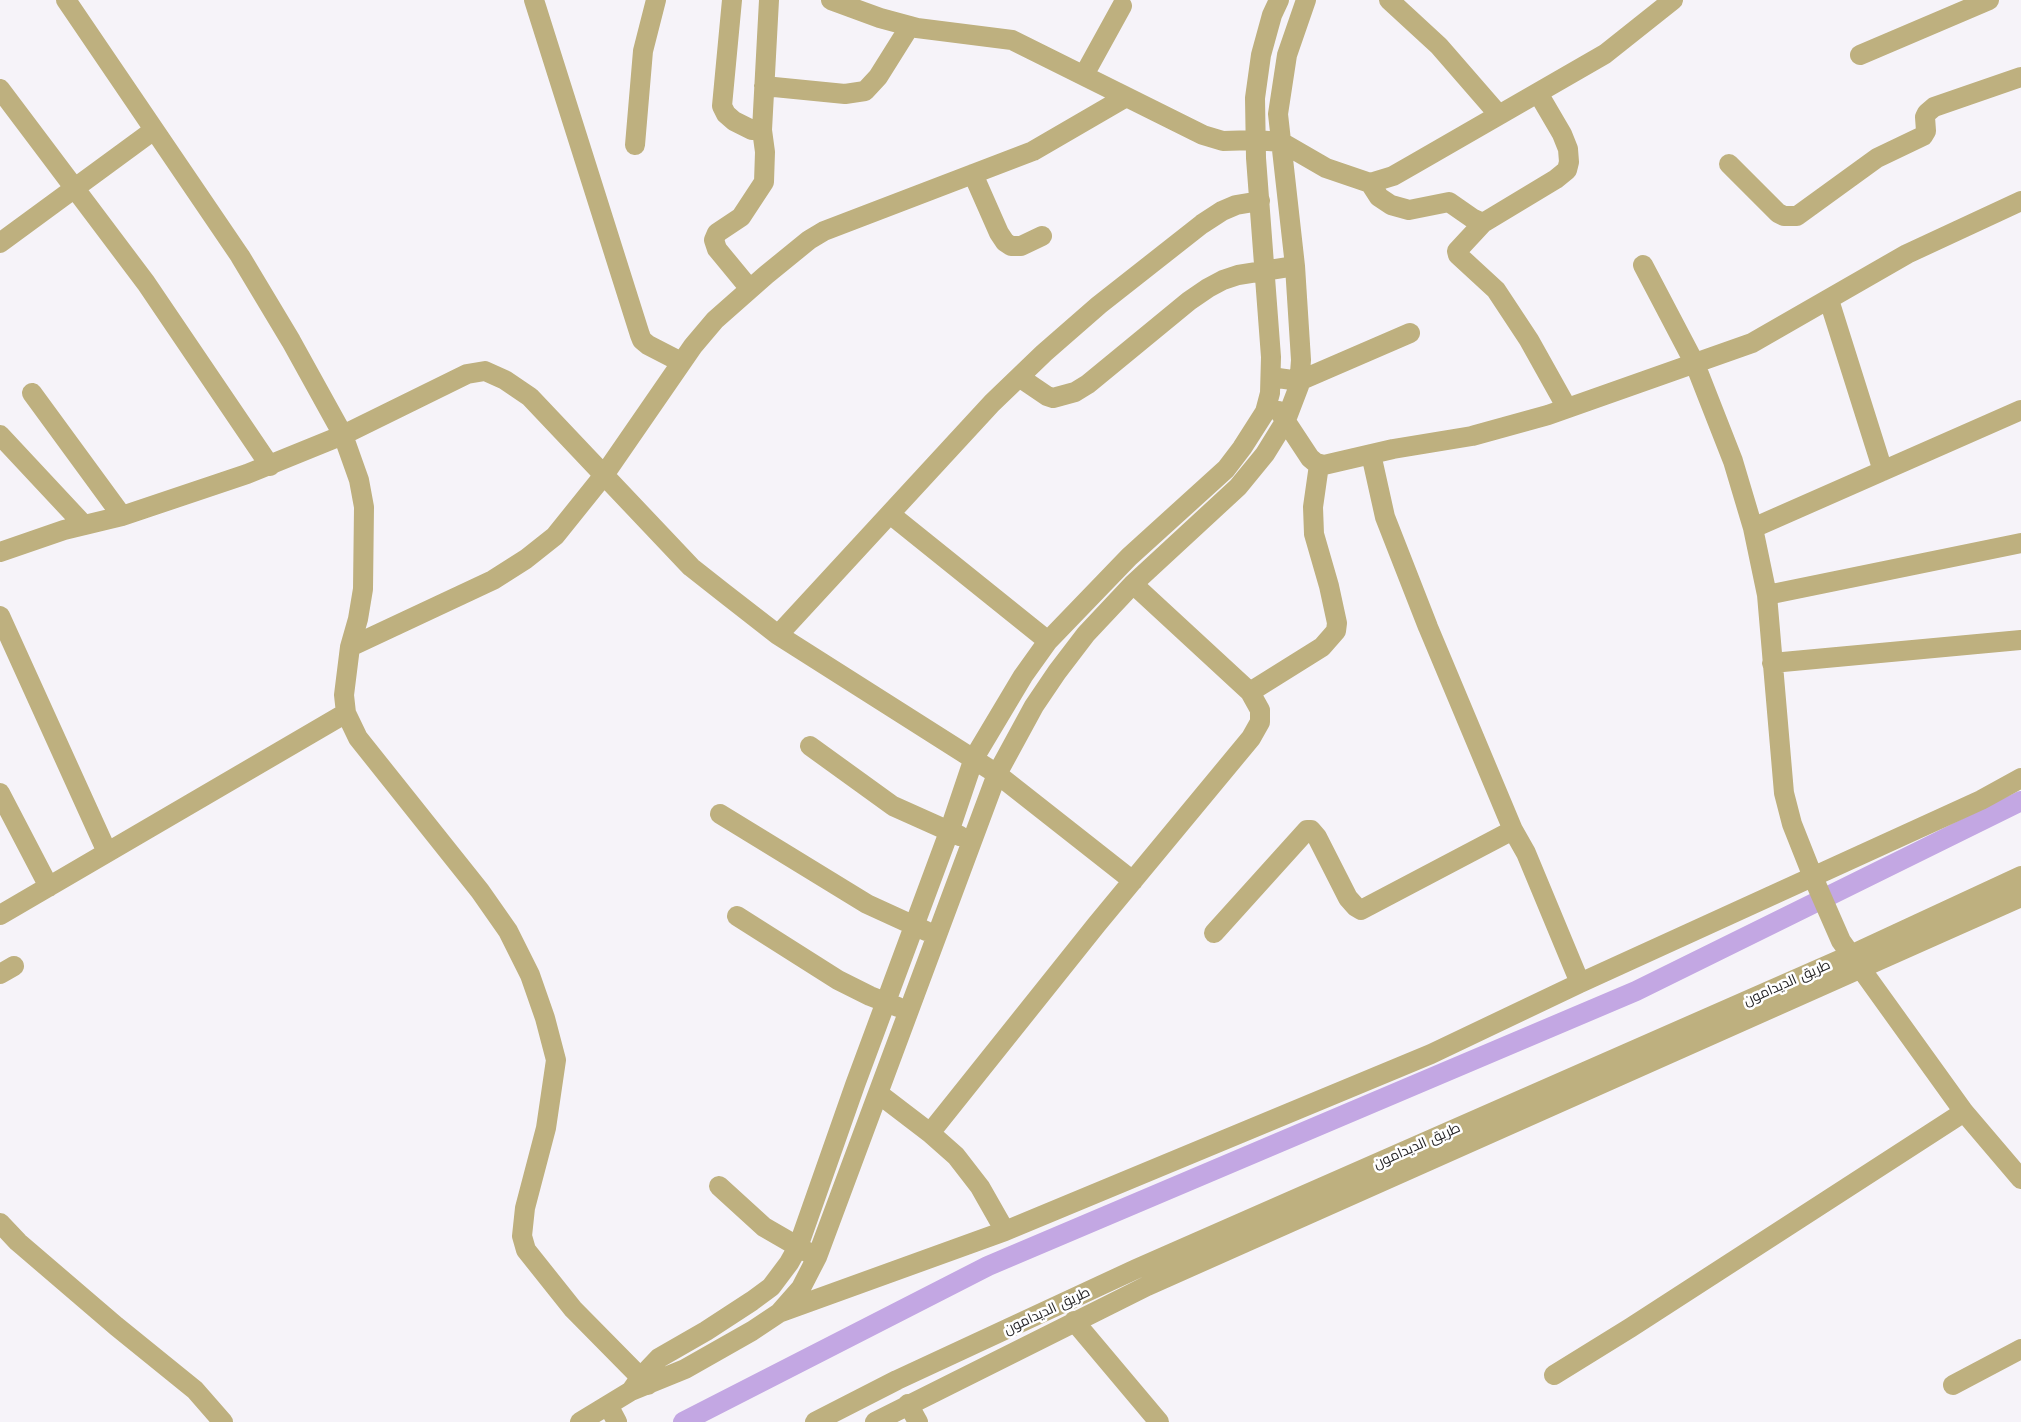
<!DOCTYPE html>
<meta charset="utf-8">
<style>
body{margin:0}
canvas{display:block;background:#f6f3f9}
</style>
<canvas width="2021" height="1422"></canvas>
<script>
const context = document.querySelector('canvas').getContext('2d');
context.lineJoin = 'round';
function shape(rows) {
  const path = new Path2D();
  for (const r of rows) {
    path.moveTo(r[0], r[1]);
    for (let i = 2; i < r.length; i += 2) path.lineTo(r[i], r[i + 1]);
  }
  return path;
}
function stroke(path, color, width, dash) {
  context.strokeStyle = color;
  context.lineWidth = width;
  context.lineCap = dash ? 'butt' : 'round';
  context.setLineDash(dash || []);
  context.stroke(path);
}
function label(font, color, halo, rows, align = 'center') {
  context.font = font + ' "Work Sans",Cairo,sans-serif';
  context.lineWidth = 5;
  context.setLineDash([]);
  context.textBaseline = 'middle';
  context.strokeStyle = halo;
  context.fillStyle = color;
  for (const [text, x, y, turn = 0] of rows) {
    context.save();
    context.translate(x, y);
    context.rotate((+turn || 0) * Math.PI / 180);
    context.textAlign = isNaN(turn) ? turn : align;
    if (halo) context.strokeText(text, 0, 0);
    context.fillText(text, 0, 0);
    context.restore();
  }
}
const canal = shape([
 [683,1422,988,1266,1636,991,2021,801]
]);
const minor = shape([
 [66,0,240,256,291,341,343,435,359,480,364,507,363,589,358,619,350,647,344,695,346,713,358,738,480,891,508,931,530,975,545,1018,556,1060,546,1128,525,1208,522,1236,526,1250,573,1309,648,1385],
 [534,0,640,335,642,340,648,345,681,362],
 [732,0,722,106,726,114,734,121,752,130,762,130],
 [831,0,880,18,917,28,1012,40,1203,135,1223,141,1256,140,1281,142,1326,168,1370,183,1393,176,1414,164,1605,54,1673,0],
 [1389,0,1439,46,1499,115],
 [1860,55,1989,0],
 [1084,75,1122,6],
 [764,86,845,94,865,91,878,77,910,26],
 [0,89,146,283,270,466],
 [635,145,643,51,656,0],
 [1729,164,1778,213,1784,216,1797,216,1877,158,1923,136,1926,131,1925,117,1927,113,1934,107,2021,77],
 [973,174,999,233,1005,242,1011,246,1021,246,1042,236],
 [1370,183,1379,197,1391,205,1409,210,1449,202,1472,218,1483,223,1556,179,1567,170,1569,162,1568,149,1562,134,1538,93],
 [1483,223,1457,251,1458,255,1496,290,1529,340,1567,408],
 [0,243,154,130],
 [1643,265,1695,364,1733,461,1753,528,1767,595,1784,793,1792,824,1813,877,1841,941,1964,1112,2021,1179],
 [750,289,717,249,714,240,717,233,741,217,764,182,765,152,762,130,769,0],
 [1829,300,1883,471],
 [1019,377,1047,396,1053,398,1075,392,1088,384,1189,301,1208,288,1223,280,1238,275,1295,266],
 [1271,377,1299,381,1410,333],
 [32,393,122,516],
 [1279,411,1310,458,1316,463,1324,465,1393,449,1472,436,1548,415,1752,343,1907,254,2021,201],
 [0,435,84,525],
 [1371,454,1385,517,1428,627,1513,830],
 [890,514,1048,641],
 [1753,528,2021,410],
 [0,552,64,530,122,516,247,474,343,435,467,374,485,371,505,380,530,397,691,567,724,593,778,635,997,774,1133,881],
 [1767,595,2021,543],
 [0,616,107,852],
 [778,635,992,403,1044,353,1099,305,1202,224,1222,211,1236,205,1260,201],
 [350,647,493,580,526,559,555,536,604,475,693,346,715,320,766,275,809,240,824,231,1033,151,1126,97],
 [1772,663,2021,640],
 [1250,692,1322,647,1336,631,1337,623,1329,586,1314,534,1313,507,1319,465],
 [810,746,893,806,960,836],
 [0,793,49,887],
 [720,814,867,904,926,931],
 [0,915,346,713],
 [737,916,838,980,870,996,898,1007],
 [1214,933,1307,830,1311,830,1317,837,1348,898,1356,907,1361,910,1513,830,1526,853,1580,983],
 [0,974,14,966],
 [879,1094,930,1133,956,1156,980,1187,1005,1231],
 [930,1133,1097,924,1251,738,1260,722,1260,710,1250,692,1133,584],
 [719,1186,764,1227,809,1253],
 [0,1223,18,1242,116,1326,195,1390,223,1422],
 [781,1312,1005,1231,1431,1054,1580,983,1981,800,2021,778],
 [1074,1321,1159,1422],
 [1554,1375,1630,1328,1964,1112],
 [1953,1385,2021,1349],
 [631,1391,640,1378,659,1358,706,1331,752,1301,771,1287,789,1263,798,1247,855,1085,949,832,974,758,1023,676,1048,641,1129,557,1226,469,1242,448,1265,412,1270,393,1271,357,1256,158,1255,98,1261,55,1272,15,1279,0],
 [908,1404,918,1422],
 [608,1405,617,1422],
 [580,1422,631,1391,685,1369,752,1331,779,1313,801,1288,817,1257,997,774,1034,706,1057,672,1086,634,1133,584,1238,487,1265,454,1286,420,1299,386,1301,360,1295,266,1278,114,1287,55,1306,0],
 [815,1422,897,1380,1136,1269,1851,955,2021,876],
 [875,1422,1147,1286,2021,897]
]);
const streetNames = [
 ["طريق الديدامون",1787,983,-24],
 ["طريق الديدامون",1417,1146,-24],
 ["طريق الديدامون",1047,1311,-25]
];
stroke(canal, '#c3a7e3', 20);
stroke(minor, '#beb07f', 20);
label('14px', '#242325', '#fff', streetNames);
</script>
